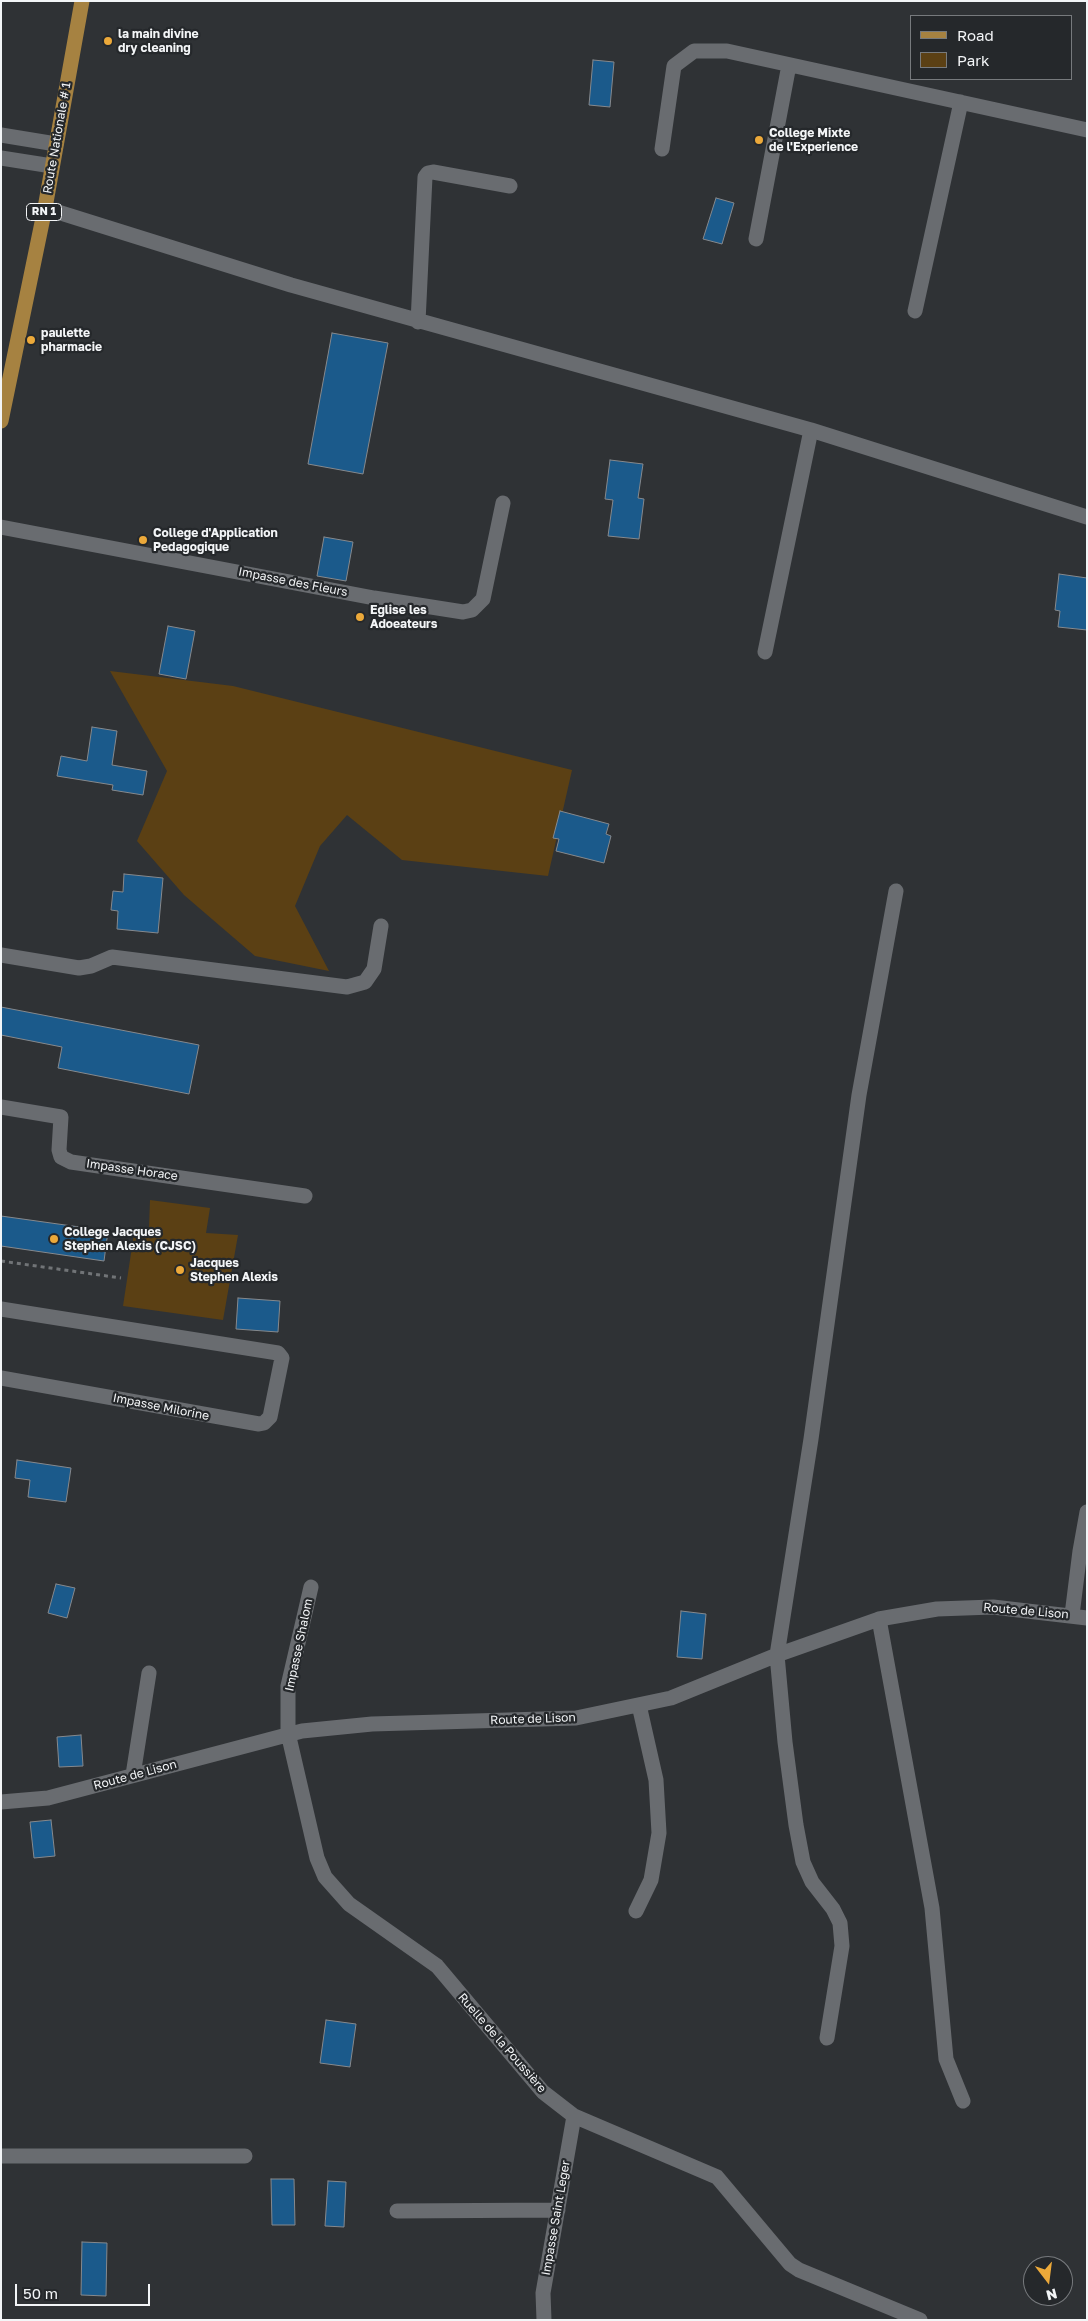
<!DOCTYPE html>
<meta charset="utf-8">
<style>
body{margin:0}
#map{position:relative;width:1088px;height:2321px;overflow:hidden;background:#2f3235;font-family:"Golos Text",sans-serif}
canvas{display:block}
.frame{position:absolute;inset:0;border:2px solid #f3f5f7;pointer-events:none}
.legend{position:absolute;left:910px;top:15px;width:162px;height:65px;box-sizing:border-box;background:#25282b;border:1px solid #777a7d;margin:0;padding:6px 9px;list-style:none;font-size:15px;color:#f3f5f7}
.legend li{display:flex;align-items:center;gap:10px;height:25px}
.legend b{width:25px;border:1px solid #777a7d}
.north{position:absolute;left:1023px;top:2256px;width:50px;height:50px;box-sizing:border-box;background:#25282b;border:1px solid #777a7d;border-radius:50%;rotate:165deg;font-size:14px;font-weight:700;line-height:20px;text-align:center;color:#f3f5f7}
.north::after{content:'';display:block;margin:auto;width:18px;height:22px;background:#eca93a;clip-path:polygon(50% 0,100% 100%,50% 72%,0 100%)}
.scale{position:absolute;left:15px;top:2284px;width:135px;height:22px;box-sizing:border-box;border:2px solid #f3f5f7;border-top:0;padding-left:6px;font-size:15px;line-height:18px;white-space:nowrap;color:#f3f5f7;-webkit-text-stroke:4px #25282b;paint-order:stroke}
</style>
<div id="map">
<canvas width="1088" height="2321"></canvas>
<div class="frame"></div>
<ul class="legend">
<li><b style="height:6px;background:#a68241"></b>Road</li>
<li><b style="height:14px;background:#5b4014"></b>Park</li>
</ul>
<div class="north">N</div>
<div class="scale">50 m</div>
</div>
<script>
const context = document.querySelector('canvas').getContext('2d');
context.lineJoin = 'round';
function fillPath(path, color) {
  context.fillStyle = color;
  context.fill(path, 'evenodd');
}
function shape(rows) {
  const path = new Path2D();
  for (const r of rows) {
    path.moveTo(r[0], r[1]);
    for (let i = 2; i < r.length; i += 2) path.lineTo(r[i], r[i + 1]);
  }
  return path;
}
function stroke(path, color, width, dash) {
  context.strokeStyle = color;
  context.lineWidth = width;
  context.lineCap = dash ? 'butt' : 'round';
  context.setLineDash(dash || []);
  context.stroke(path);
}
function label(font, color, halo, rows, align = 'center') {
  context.font = font + ' "Golos Text",sans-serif';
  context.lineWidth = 4.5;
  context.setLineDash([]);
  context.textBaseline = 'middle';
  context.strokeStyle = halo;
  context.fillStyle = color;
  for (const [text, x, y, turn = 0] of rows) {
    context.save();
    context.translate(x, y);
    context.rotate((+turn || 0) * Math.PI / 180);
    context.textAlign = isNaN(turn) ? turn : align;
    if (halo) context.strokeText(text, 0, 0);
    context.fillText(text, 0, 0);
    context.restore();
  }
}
const green = shape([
 [110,671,233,686,572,770,548,876,402,860,347,815,320,846,295,906,329,971,255,956,184,895,137,841,167,771],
 [150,1200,210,1208,206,1233,238,1235,223,1320,123,1306,135,1227,149,1228]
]);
const building = shape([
 [593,60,614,62,610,107,589,105,593,60],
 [716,198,734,203,722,244,703,239,716,198],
 [332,333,388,343,363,474,308,464,332,333],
 [610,460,643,464,638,498,644,499,639,539,608,536,613,500,605,499,610,460],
 [324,537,353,542,346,581,317,576,324,537],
 [1059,574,1087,578,1087,630,1058,627,1060,611,1055,610,1059,574],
 [168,626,195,631,186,679,159,674,168,626],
 [92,727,117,731,112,765,147,771,143,795,112,790,113,785,57,776,61,756,87,761,92,727],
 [560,811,609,824,606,834,611,836,604,863,556,851,559,839,553,838,560,811],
 [124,874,163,878,158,933,117,929,118,911,111,910,113,891,123,892,124,874],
 [1,1007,199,1045,189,1094,58,1068,62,1047,1,1035,1,1007],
 [1,1216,108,1231,104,1261,1,1246,1,1216],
 [238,1298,280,1301,278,1332,236,1329,238,1298],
 [17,1460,71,1468,66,1502,28,1497,30,1480,15,1478,17,1460],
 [56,1584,75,1588,67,1618,48,1613,56,1584],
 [681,1611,706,1614,702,1659,677,1657,681,1611],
 [81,1735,83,1766,59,1767,57,1737,81,1735],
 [51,1820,55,1856,34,1858,30,1822,51,1820],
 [326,2020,356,2024,350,2067,320,2063,326,2020],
 [271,2179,294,2179,295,2225,272,2225,271,2179],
 [328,2181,346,2182,344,2227,325,2226,328,2181],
 [82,2242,107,2243,106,2296,81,2295,82,2242]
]);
const path = shape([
 [1,1261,121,1278]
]);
const minor = shape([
 [1,135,56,144],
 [662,149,674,66,694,51,727,51,1087,130],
 [1,158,52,166],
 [45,208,291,285,811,430,1087,517],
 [756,239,789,65],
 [915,311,961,102],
 [418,322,425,177,428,173,433,172,510,186],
 [1,527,374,598,463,612,472,610,483,599,503,503],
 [765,652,811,430],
 [1,955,79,968,91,966,112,957,347,987,365,982,374,969,381,926],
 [1,1107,61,1117,59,1150,61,1157,71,1162,305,1196],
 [1,1309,278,1353,282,1358,270,1417,264,1423,259,1424,1,1378],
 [311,1587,288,1686,288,1733,317,1858,325,1877,349,1904,437,1966,543,2092,574,2116,717,2177,790,2264,799,2270,920,2320],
 [1072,1615,1080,1551,1087,1512],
 [879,1619,932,1908,946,2059,963,2101],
 [133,1775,149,1673],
 [1,1802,48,1798,302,1731,372,1724,576,1718,671,1698,777,1655,879,1619,937,1609,993,1607,1087,1618],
 [636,1911,651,1880,659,1833,656,1780,639,1705],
 [827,2038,842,1946,840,1923,833,1909,812,1882,803,1862,796,1825,785,1742,777,1655,811,1439,859,1095,896,891],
 [1,2156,245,2156],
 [397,2211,558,2210],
 [544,2320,543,2293,574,2116]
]);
const major = shape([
 [1,421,45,208,82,1]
]);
const markers = [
 [108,41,5,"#eca93a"],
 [759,140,5,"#eca93a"],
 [31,340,5,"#eca93a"],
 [143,540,5,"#eca93a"],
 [360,617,5,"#eca93a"],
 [54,1239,5,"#eca93a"],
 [180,1270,5,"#eca93a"]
];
const shields = [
 [44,212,35]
];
const shieldNames = [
 ["RN 1",44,212]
];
const poiNames = [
 ["la main divine",118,34],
 ["dry cleaning",118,48],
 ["College Mixte",769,133],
 ["de l'Experience",769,147],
 ["paulette",41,333],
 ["pharmacie",41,347],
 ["College d'Application",153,533],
 ["Pedagogique",153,547],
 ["Eglise les",370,610],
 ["Adoeateurs",370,624],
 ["College Jacques",64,1232],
 ["Stephen Alexis (CJSC)",64,1246],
 ["Jacques",190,1263],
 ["Stephen Alexis",190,1277]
];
const streetNames = [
 ["Route Nationale # 1",57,138,-80],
 ["Impasse des Fleurs",293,582,11],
 ["Impasse Horace",132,1170,8],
 ["Impasse Milorine",161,1407,11],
 ["Route de Lison",1026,1611,5],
 ["Impasse Shalom",299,1645,-78],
 ["Route de Lison",533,1719,-2],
 ["Route de Lison",135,1775,-15],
 ["Ruelle de la Poussière",502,2043,49],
 ["Impasse Saint Leger",556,2218,-80]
];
fillPath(green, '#5b4014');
fillPath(building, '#1b5a8b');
stroke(building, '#86898d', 1);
stroke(path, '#717477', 3, [4, 4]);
stroke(minor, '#696c70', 15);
stroke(major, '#a68241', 15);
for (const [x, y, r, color] of markers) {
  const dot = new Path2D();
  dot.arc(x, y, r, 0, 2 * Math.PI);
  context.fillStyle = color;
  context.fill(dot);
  stroke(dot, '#25282b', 2);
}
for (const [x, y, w] of shields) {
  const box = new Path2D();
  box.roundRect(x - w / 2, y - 8.5, w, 17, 4);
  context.fillStyle = '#25282b';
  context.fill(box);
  stroke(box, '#f3f5f7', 1);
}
label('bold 11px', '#f3f5f7', null, shieldNames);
label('bold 12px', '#f3f5f7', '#25282b', poiNames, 'left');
label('12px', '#f3f5f7', '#25282b', streetNames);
</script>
